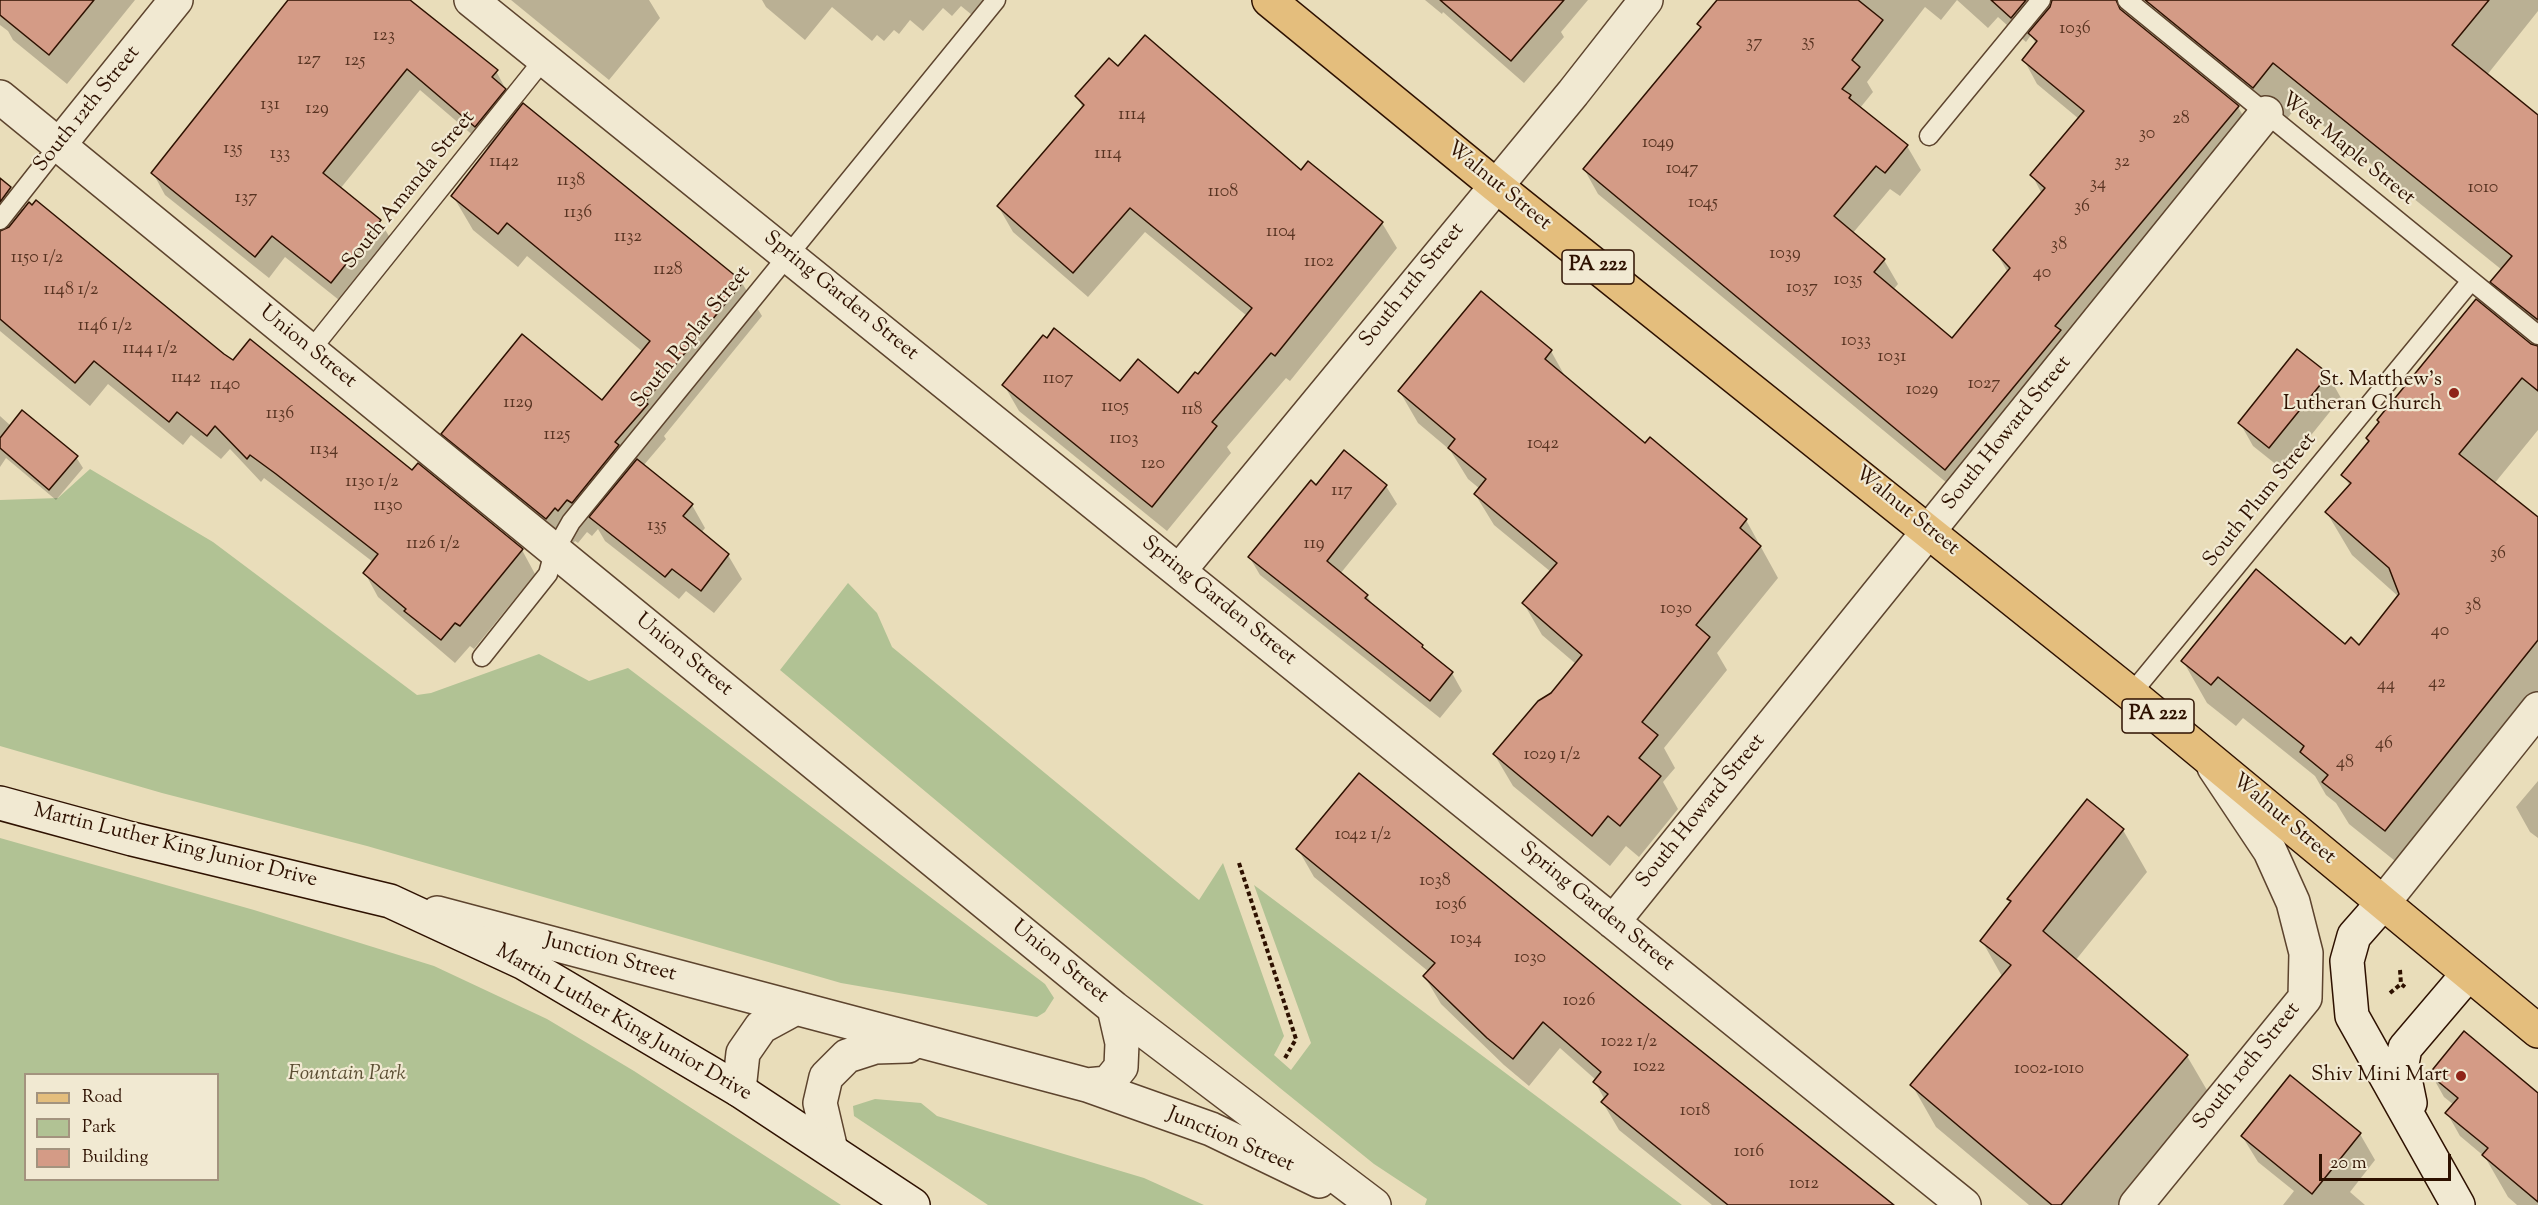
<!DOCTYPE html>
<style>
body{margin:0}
#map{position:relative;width:2538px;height:1205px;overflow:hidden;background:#e9ddba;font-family:"Sorts Mill Goudy",serif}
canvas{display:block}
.legend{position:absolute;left:24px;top:1073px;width:195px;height:108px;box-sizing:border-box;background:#f1e9d2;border:2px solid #a3937e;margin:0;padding:8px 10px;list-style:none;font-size:18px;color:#2e1100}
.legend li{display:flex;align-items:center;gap:12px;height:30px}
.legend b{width:30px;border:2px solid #a3937e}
.scale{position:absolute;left:2319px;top:1154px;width:132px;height:27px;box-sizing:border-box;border:3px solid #2e1100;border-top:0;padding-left:8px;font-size:18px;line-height:21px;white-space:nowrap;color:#2e1100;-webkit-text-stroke:4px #f1e9d2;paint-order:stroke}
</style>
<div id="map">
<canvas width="2538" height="1205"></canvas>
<ul class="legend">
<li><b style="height:8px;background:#e4be7d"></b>Road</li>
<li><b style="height:16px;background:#b1c294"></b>Park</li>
<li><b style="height:16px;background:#d49b86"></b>Building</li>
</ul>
<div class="scale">20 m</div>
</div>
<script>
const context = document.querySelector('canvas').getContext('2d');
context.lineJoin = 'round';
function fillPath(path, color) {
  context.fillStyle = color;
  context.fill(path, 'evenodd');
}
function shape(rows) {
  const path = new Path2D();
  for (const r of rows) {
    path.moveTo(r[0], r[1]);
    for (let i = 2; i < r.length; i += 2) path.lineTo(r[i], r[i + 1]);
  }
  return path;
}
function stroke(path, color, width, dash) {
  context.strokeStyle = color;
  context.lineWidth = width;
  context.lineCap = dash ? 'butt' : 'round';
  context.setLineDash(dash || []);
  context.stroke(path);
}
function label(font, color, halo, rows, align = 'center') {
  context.font = font + ' "Sorts Mill Goudy",serif';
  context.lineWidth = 4.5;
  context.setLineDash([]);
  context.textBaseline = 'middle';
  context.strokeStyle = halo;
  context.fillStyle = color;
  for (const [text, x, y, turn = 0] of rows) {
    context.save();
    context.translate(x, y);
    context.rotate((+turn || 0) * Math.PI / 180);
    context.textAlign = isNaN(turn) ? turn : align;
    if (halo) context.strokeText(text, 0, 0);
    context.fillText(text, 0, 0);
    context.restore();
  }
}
const green = shape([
 [90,469,213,542,417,695,431,693,539,654,589,681,628,668,1045,984,1054,998,1045,1012,1037,1017,841,983,367,846,162,793,0,746,0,500,58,498],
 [848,583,877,613,892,647,1199,900,1223,863,1284,1036,1274,1055,1291,1070,1311,1043,1254,885,1682,1205,1425,1205,1427,1199,1374,1164,1280,1088,780,670],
 [0,838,254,910,434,966,547,1019,634,1071,841,1205,0,1205],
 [26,1074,218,1074,218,1180,26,1180],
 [875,1099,921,1103,937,1116,1144,1178,1204,1205,988,1205,854,1116,853,1106]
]);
const shadow = shape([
 [0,0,135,0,67,84,13,40,8,31,0,25],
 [290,0,408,0,496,71,518,112,742,283,762,316,664,436,666,439,643,466,692,505,705,528,701,533,728,555,742,579,714,613,686,591,679,599,605,541,598,529,592,536,587,532,578,543,575,541,566,552,463,468,443,434,602,402,643,352,527,256,518,267,473,230,453,196,489,149,420,90,340,189,380,221,393,243,344,304,285,257,269,278,165,195,153,173],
 [511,0,649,0,660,18,609,80],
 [762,0,985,0,972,15,961,6,952,16,943,8,923,31,910,20,899,34,894,30,884,41,877,35,872,41,832,7,805,40,766,7],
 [1425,0,1588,0,1561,32,1564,37,1524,83,1443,12,1442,14],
 [1719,0,2113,0,2120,11,2238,107,2252,131,1959,493,1598,194,1584,169,1701,29,1699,25],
 [1957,0,1988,28,1998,17,2026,42,2031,35,2036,44,2024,60,2037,84,2079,119,2032,175,2042,194,1995,250,2008,273,1952,340,1893,290,1898,284,1884,260,1852,234,1890,189,1900,196,1921,170,1907,146,1860,108,1873,92,1867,82,1925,7,1941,20],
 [2166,0,2538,0,2538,11,2487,75,2538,116,2538,342,2517,324,2492,282,2502,270,2298,105,2278,130,2182,52,2158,9],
 [1118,68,1301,172,1382,223,1397,248,1290,381,1286,378,1227,447,1231,453,1167,531,1019,411,1004,385,1047,340,1120,383,1178,395,1198,377,1247,316,1145,232,1088,297,1013,232,998,206,1083,108,1077,97],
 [0,180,10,188,23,211,223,355,412,472,522,550,535,574,474,649,470,646,455,663,378,597,365,573,373,562,264,478,261,482,230,449,221,459,191,435,183,445,108,384,90,406,0,331],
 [2531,345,2538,346,2538,430,2494,484,2538,519,2538,715,2410,873,2349,824,2336,803,2326,795,2315,776,2243,718,2236,726,2207,703,2183,661,2360,647,2399,597,2352,555,2327,513,2350,486,2343,475,2370,443,2380,423],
 [1551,351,1567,380,1645,445,1746,520,1778,578,1717,653,1727,670,1664,748,1675,768,1663,782,1678,809,1639,857,1626,846,1610,866,1513,786,1494,754,1552,694,1576,664,1542,635,1524,604,1551,572,1494,525,1475,494,1480,489,1468,479,1450,450,1418,423,1400,392],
 [2328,375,2341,398,2283,470,2253,446,2240,423],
 [0,416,11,426,76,457,83,468,56,500,6,458,0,467],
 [1386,486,1397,504,1340,574,1367,596,1374,607,1422,646,1426,653,1452,673,1462,691,1440,718,1260,575,1250,558,1316,487],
 [2538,781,2538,838,2530,832,2516,807],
 [2088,801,2123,830,2147,872,2075,961,2187,1056,2211,1097,2119,1205,2029,1205,1936,1127,1912,1085,2003,978,1982,941,2012,903,2009,899],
 [1298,849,1889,1205,1712,1205,1619,1130,1603,1103,1605,1100,1595,1082,1596,1080,1560,1048,1529,1086,1504,1065,1441,1004,1425,977,1429,972,1314,877],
 [2431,1074,2538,1095,2538,1205,2517,1205,2508,1197,2485,1157,2460,1136,2447,1113,2454,1105,2444,1097],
 [2360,1134,2375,1160,2350,1192,2365,1205,2283,1205,2294,1191,2258,1162,2242,1136]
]);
const building = shape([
 [0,0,94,0,49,55,0,15,0,0],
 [288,0,410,0,498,70,492,77,506,89,475,127,407,69,323,173,381,220,331,283,272,236,255,257,151,173,288,0],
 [1440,0,1564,0,1511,61,1440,0],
 [1717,0,1858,0,1883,20,1852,60,1860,67,1842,89,1851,95,1849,98,1908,145,1885,173,1876,166,1834,216,1885,259,1874,272,1952,338,2010,268,1993,250,2045,188,2030,175,2084,111,2022,60,2037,41,2028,33,2050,7,2052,0,2116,0,2120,9,2239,106,2055,326,2061,330,1945,470,1583,169,1701,27,1697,24,1717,0],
 [1991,0,2026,0,2011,18,1991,0],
 [2145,0,2489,0,2452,45,2538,115,2538,320,2490,282,2512,256,2273,63,2253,88,2145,0],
 [1145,35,1301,170,1308,161,1383,222,1275,356,1271,353,1212,422,1217,426,1152,507,1002,385,1043,335,1047,338,1054,328,1120,381,1138,359,1178,393,1195,372,1198,374,1252,308,1130,208,1073,273,997,206,1084,105,1075,96,1109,58,1118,66,1145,35],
 [523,103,743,282,645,402,648,404,615,442,619,445,572,503,567,500,558,511,555,508,546,519,441,434,522,334,602,400,650,341,507,223,498,234,451,196,523,103],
 [0,178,11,187,0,202,0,178],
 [36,200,224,354,233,360,250,339,412,470,418,463,523,549,460,626,455,623,441,640,404,611,406,609,363,573,378,554,276,474,250,455,247,459,215,426,207,436,177,412,169,422,94,361,75,383,0,319,0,231,9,227,29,202,32,205,36,200],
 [1481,291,1552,350,1545,359,1645,443,1650,437,1747,519,1740,528,1761,546,1696,625,1710,637,1642,722,1658,735,1639,758,1661,776,1620,826,1608,816,1592,836,1493,754,1538,701,1551,693,1582,655,1522,603,1557,563,1474,494,1486,479,1448,448,1455,439,1398,391,1481,291],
 [2476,299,2531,344,2538,346,2538,391,2522,378,2459,454,2538,517,2538,640,2385,831,2322,782,2328,775,2300,752,2304,746,2218,677,2211,685,2181,661,2256,569,2345,644,2351,637,2359,645,2399,594,2389,568,2325,512,2351,483,2341,475,2369,441,2366,438,2379,422,2377,420,2476,299],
 [2297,349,2329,374,2269,448,2238,423,2297,349],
 [22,410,78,456,49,490,0,448,0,438,22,410],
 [1344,450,1387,485,1327,561,1368,595,1365,598,1423,645,1422,647,1453,672,1430,701,1248,557,1311,480,1316,485,1344,450],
 [637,459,693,504,683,516,729,554,701,591,672,569,665,577,589,517,637,459],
 [1359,773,1640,1002,1894,1205,1728,1205,1601,1102,1608,1094,1593,1082,1601,1072,1543,1022,1513,1059,1487,1038,1423,976,1435,963,1296,849,1359,773],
 [2087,799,2124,829,2043,931,2188,1055,2061,1205,2052,1205,1910,1085,2011,965,1980,941,2011,901,2007,899,2087,799],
 [2464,1031,2538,1093,2538,1202,2482,1155,2488,1148,2445,1113,2458,1098,2429,1074,2464,1031],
 [2290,1075,2361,1133,2312,1194,2241,1136,2290,1075]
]);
const path = shape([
 [1239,863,1296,1039,1285,1058],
 [2400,970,2401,984,2405,987],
 [2390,993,2401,984]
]);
const lane = shape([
 [2127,0,2538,335],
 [1929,136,2041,0],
 [0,220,59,145],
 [310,351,544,59],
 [482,657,548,574,554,552,571,522,996,0],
 [2131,694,2471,281]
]);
const street = shape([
 [471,0,1964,1205],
 [0,97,1114,1008,1374,1205],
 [59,145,176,0],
 [1179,571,1573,93,1646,0],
 [2383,903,2538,709],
 [437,913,1087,1085,1108,1083,1121,1067,1122,1043,1114,1008],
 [1613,922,2266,113],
 [1087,1085,1211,1129,1319,1181],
 [739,1090,743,1053,761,1027,796,1008],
 [831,1150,820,1103,826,1077,847,1056,875,1047,908,1046],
 [2136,1205,2305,998,2306,953,2293,902,2270,851,2214,767]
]);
const secondary = shape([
 [0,803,132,839,390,901,524,963,739,1090,913,1205],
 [2383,903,2354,936,2347,961,2352,1016,2458,1205],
 [2410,1103,2402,1064,2405,1048,2468,974]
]);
const primary = shape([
 [1269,0,1495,185,2131,694,2538,1031]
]);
const markers = [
 [2454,393,6,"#8f2418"],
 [2461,1076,6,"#8f2418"]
];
const numberNames = [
 ["1036",2075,30],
 ["123",384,37],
 ["35",1808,43],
 ["37",1754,44],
 ["127",309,61],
 ["125",355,62],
 ["131",270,106],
 ["129",317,110],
 ["1114",1132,116],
 ["28",2181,120],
 ["30",2147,135],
 ["1049",1658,144],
 ["135",233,150],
 ["133",280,155],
 ["1114",1108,155],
 ["1142",504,163],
 ["32",2122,163],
 ["1047",1682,170],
 ["1138",571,182],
 ["34",2098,185],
 ["1010",2483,189],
 ["1108",1223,193],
 ["137",246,199],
 ["1045",1703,204],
 ["36",2082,208],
 ["1136",578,214],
 ["1104",1281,233],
 ["1132",628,238],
 ["38",2059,246],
 ["1039",1785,255],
 ["1150 1/2",37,259],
 ["1102",1319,263],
 ["1128",668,271],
 ["40",2042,274],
 ["1035",1848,281],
 ["1037",1802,289],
 ["1148 1/2",71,291],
 ["1146 1/2",105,327],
 ["1033",1856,342],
 ["1144 1/2",150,350],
 ["1031",1892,358],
 ["1142",186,379],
 ["1107",1058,380],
 ["1027",1984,385],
 ["1140",225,386],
 ["1029",1922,391],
 ["1129",518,404],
 ["1105",1115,408],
 ["118",1192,411],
 ["1136",280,415],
 ["1125",557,436],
 ["1103",1124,440],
 ["1042",1543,445],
 ["1134",324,451],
 ["120",1153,465],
 ["1130 1/2",372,483],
 ["117",1342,492],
 ["1130",388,507],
 ["135",657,527],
 ["1126 1/2",433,545],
 ["119",1314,545],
 ["36",2498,555],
 ["38",2473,607],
 ["1030",1676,610],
 ["40",2440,632],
 ["42",2437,684],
 ["44",2386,686],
 ["46",2384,745],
 ["1029 1/2",1552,756],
 ["48",2345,764],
 ["1042 1/2",1363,836],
 ["1038",1435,882],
 ["1036",1451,906],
 ["1034",1466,940],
 ["1030",1530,959],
 ["1026",1579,1002],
 ["1022 1/2",1629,1043],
 ["1022",1649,1068],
 ["1002-1010",2049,1070],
 ["1018",1695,1112],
 ["1016",1749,1153],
 ["1012",1804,1185]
];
const shields = [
 [1598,267,72],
 [2158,716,72]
];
const shieldNames = [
 ["PA 222",1598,267],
 ["PA 222",2158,716]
];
const streetNames = [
 ["South 12th Street",88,110,-51],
 ["West Maple Street",2347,150,39],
 ["Walnut Street",1498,187,39],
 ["South Amanda Street",410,191,-51],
 ["South 11th Street",1413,286,-51],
 ["Spring Garden Street",840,297,39],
 ["South Poplar Street",692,338,-51],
 ["Union Street",307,348,39],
 ["South Howard Street",2008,434,-51],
 ["South Plum Street",2261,501,-51],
 ["Walnut Street",1906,512,39],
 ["Spring Garden Street",1218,602,39],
 ["Union Street",683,656,39],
 ["South Howard Street",1702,812,-51],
 ["Walnut Street",2283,820,40],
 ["Martin Luther King Junior Drive",175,847,14],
 ["Spring Garden Street",1596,908,39],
 ["Junction Street",610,959,15],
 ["Union Street",1059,963,39],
 ["Martin Luther King Junior Drive",623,1024,30],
 ["South 10th Street",2248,1067,-51],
 ["Junction Street",1230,1141,23]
];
const poiNames = [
 ["St. Matthew's",2442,381],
 ["Lutheran Church",2442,405],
 ["Shiv Mini Mart",2449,1076]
];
const parkNames = [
 ["Fountain Park",347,1075]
];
fillPath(green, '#b1c294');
fillPath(shadow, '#0003');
fillPath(building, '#d49b86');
stroke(building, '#2e1100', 1.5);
stroke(lane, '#5d442e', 21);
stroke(street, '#5d442e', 36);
stroke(secondary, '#2e1100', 36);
stroke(primary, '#2e1100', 36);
stroke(path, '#2e1100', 4, [4.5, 3]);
stroke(lane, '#f1e9d2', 18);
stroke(street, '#f1e9d2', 33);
stroke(secondary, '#f1e9d2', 33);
stroke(primary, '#e4be7d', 33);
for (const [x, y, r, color] of markers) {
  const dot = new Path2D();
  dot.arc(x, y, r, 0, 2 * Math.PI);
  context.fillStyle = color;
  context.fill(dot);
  stroke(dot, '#f1e9d2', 2);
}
label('18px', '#583422', null, numberNames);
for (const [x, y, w] of shields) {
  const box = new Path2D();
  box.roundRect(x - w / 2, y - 17, w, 34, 4.5);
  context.fillStyle = '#f1e9d2';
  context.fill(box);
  stroke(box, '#2e1100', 1.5);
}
label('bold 20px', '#2e1100', null, shieldNames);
label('21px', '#2e1100', '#f1e9d2', streetNames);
label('21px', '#2e1100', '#f1e9d2', poiNames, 'right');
label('italic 21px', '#5c4f34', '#f1e9d2', parkNames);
</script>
